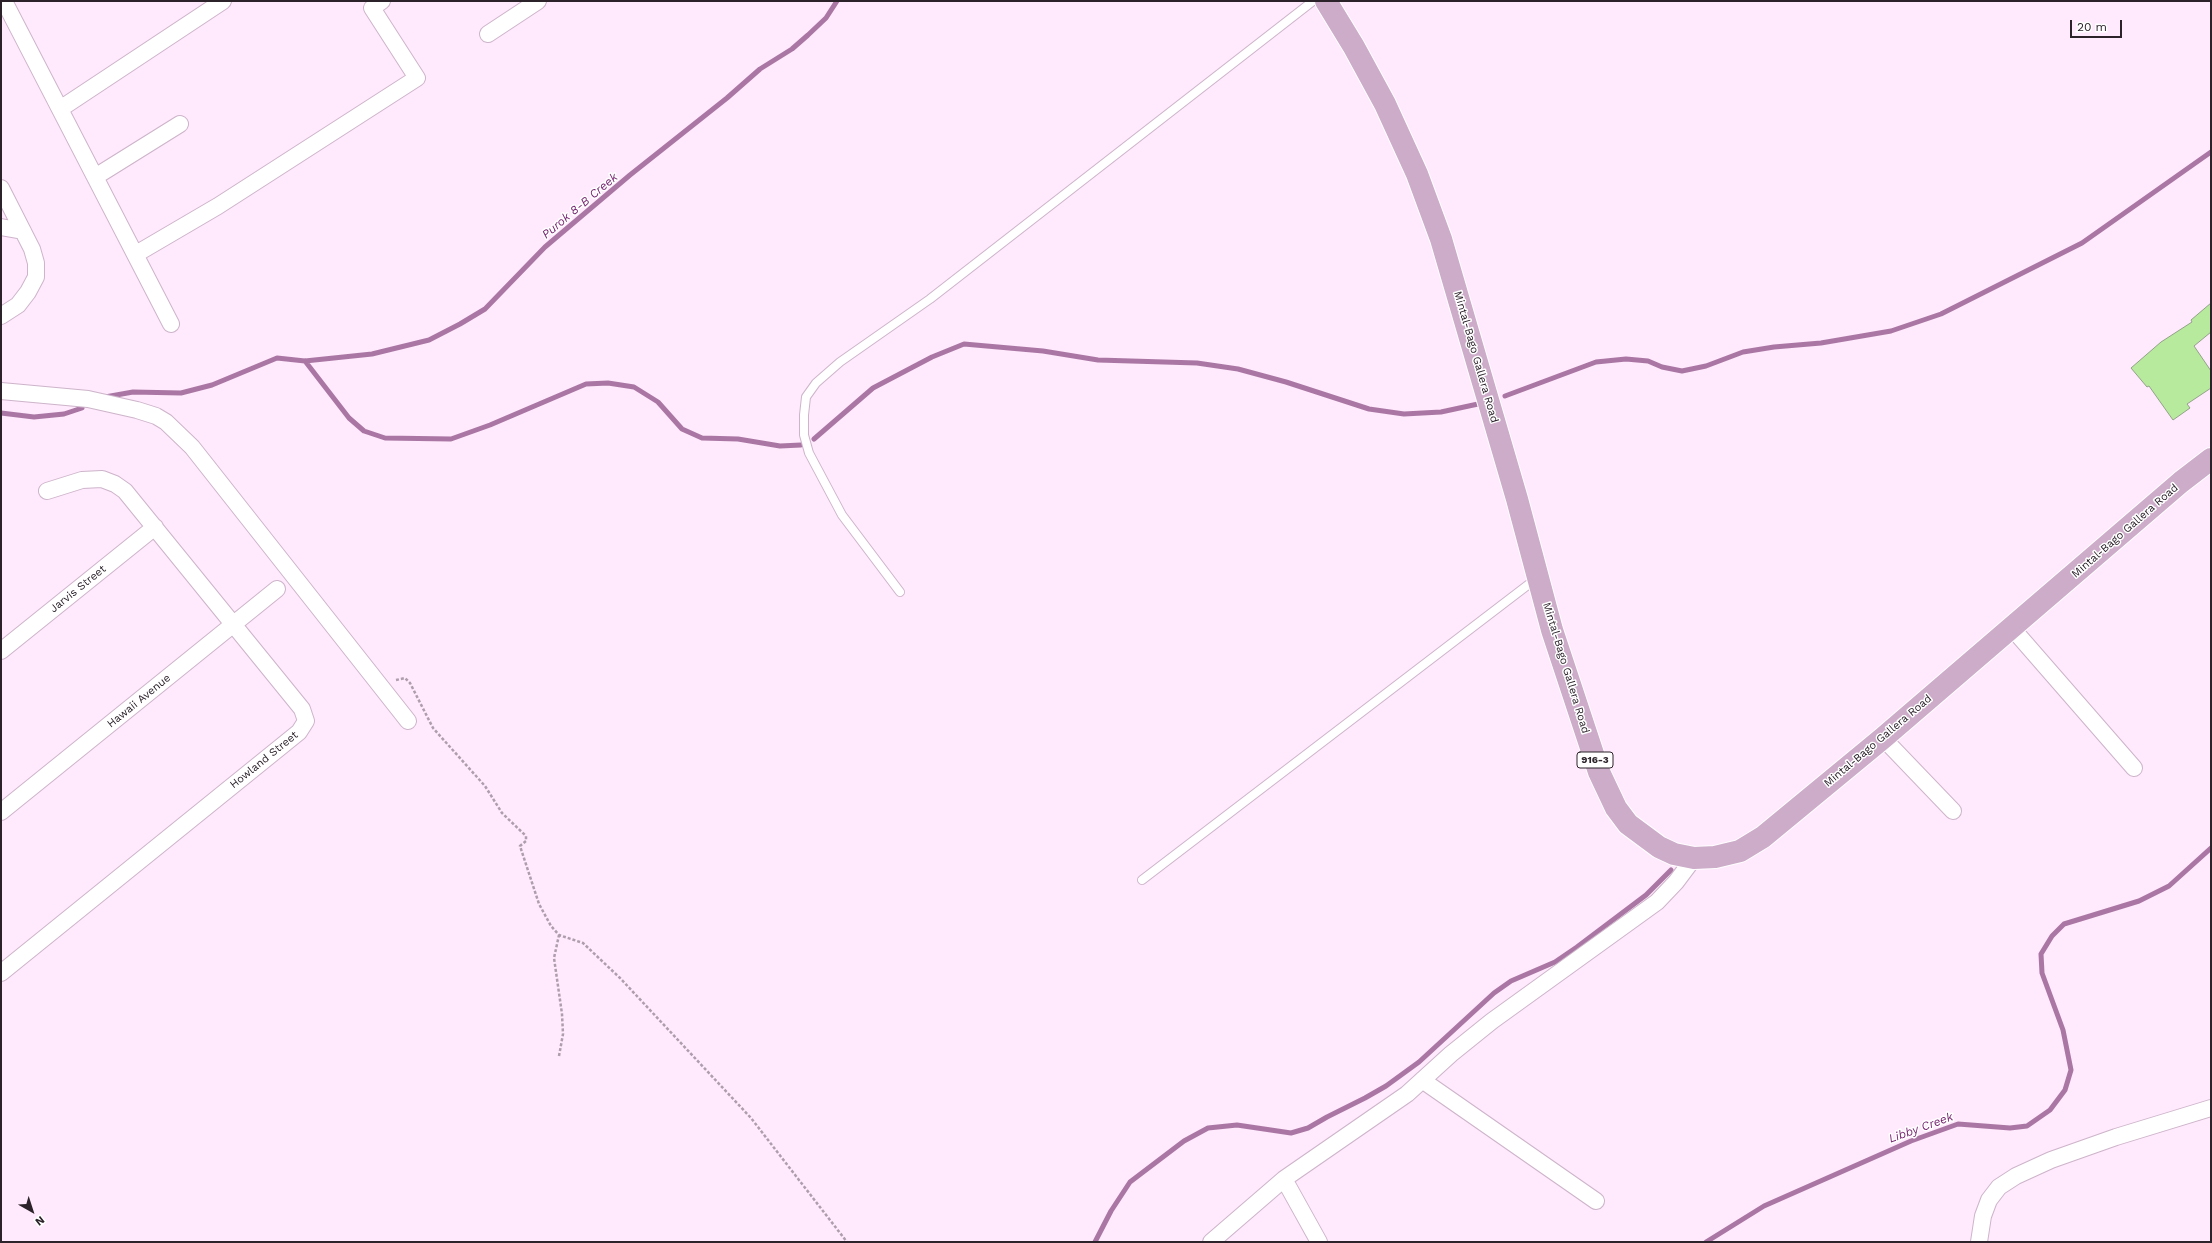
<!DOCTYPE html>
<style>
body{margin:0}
#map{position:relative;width:2212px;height:1243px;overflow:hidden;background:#ffe9fc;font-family:"Work Sans",sans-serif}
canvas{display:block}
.frame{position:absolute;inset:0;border:2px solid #2b222a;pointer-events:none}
.north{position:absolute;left:12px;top:1191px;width:40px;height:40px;-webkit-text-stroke:3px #fff;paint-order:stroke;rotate:141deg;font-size:11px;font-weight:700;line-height:16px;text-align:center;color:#2b222a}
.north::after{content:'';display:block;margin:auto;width:14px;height:18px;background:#2b222a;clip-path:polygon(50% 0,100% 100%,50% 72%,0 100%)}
.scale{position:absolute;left:2070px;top:20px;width:52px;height:18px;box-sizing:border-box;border:2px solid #2b222a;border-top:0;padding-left:5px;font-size:12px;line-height:14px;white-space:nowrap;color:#2b222a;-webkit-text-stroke:3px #fff;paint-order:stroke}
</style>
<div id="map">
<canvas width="2212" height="1243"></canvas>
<div class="frame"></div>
<div class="north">N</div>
<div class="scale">20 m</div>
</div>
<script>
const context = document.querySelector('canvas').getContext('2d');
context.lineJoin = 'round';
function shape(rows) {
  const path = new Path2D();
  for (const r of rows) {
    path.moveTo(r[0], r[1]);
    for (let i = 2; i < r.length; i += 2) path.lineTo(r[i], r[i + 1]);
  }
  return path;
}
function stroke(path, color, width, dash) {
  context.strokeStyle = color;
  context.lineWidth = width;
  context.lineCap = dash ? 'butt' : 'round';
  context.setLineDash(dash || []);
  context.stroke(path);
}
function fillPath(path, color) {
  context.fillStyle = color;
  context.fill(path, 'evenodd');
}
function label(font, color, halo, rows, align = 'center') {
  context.font = font + ' "Work Sans",sans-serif';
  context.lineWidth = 3;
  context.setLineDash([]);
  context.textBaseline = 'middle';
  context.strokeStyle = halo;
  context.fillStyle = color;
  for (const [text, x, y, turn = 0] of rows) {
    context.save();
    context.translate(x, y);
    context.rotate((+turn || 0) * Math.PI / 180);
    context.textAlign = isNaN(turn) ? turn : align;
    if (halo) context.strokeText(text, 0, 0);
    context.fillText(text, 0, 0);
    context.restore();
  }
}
const stream = shape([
 [305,361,349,418,364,431,385,438,451,439,490,425,586,384,608,383,634,387,658,402,682,429,702,438,738,439,780,446,801,445],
 [1505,396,1596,362,1626,359,1648,361,1662,367,1682,371,1706,366,1743,352,1774,347,1821,343,1891,331,1941,314,2082,243,2211,152],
 [105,397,133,392,181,393,212,385,277,358,305,361,372,354,429,340,460,324,485,309,545,247,630,175,727,98,760,69,792,49,808,35,826,18,837,1],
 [1,413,34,417,64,414,82,408],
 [814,439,873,388,932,357,964,344,1043,351,1098,360,1197,363,1238,369,1286,382,1369,409,1404,414,1441,412,1478,404],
 [1095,1242,1111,1211,1130,1182,1184,1141,1208,1128,1237,1125,1291,1133,1308,1128,1327,1117,1365,1098,1386,1086,1419,1062,1494,993,1511,981,1555,962,1577,947,1646,895,1671,870],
 [1706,1242,1764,1206,1911,1141,1958,1124,2010,1128,2027,1126,2050,1110,2065,1090,2071,1070,2063,1030,2042,973,2041,954,2052,936,2064,924,2139,901,2169,886,2211,848]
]);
const building = shape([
 [2211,303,2211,332,2194,346,2211,371,2211,388,2187,404,2190,408,2173,420,2149,386,2147,387,2131,368,2161,342,2192,322,2191,320,2211,303]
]);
const path = shape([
 [396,680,405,678,410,683,433,728,485,786,502,813,526,836,526,841,520,846,539,904,551,926,559,935,583,943,620,978,751,1118,847,1242],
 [559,1056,563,1034,562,1014,554,958,559,935]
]);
const lane = shape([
 [900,592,842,515,809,453,804,435,804,415,806,397,816,383,840,362,930,299,1313,1],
 [1142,880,1537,578]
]);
const street = shape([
 [4,1,171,324],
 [488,34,538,1],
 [60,109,223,1],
 [95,177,180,124],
 [1,188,32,249,36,263,36,277,28,292,18,305,1,316],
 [1,227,23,231],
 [136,254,218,206,417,78,372,8,382,1],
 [1,391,88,399,137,410,156,416,166,422,192,447,408,721],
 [2012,628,2134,768],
 [1,651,155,527],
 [1883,738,1953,811],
 [1,812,277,589],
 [1,973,299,732,306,721,302,709,125,491,115,484,102,479,82,480,47,491],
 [1422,1080,1596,1201],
 [1284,1179,1319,1242],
 [1211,1242,1284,1179,1407,1094,1451,1054,1492,1021,1657,902,1676,882,1694,858],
 [1979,1242,1983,1216,1989,1200,1999,1187,2016,1176,2051,1160,2116,1137,2211,1108]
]);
const primary = shape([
 [1326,1,1354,47,1385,104,1417,174,1441,239,1517,499,1552,630,1599,772,1616,808,1628,824,1659,847,1674,854,1694,858,1715,857,1740,851,1763,837,1883,738,2181,482,2211,459]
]);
const shields = [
 [1595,760,36]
];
const shieldNames = [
 ["916-3",1595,760]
];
const streetNames = [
 ["Mintal-Bago Gallera Road",1476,357,74],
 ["Mintal-Bago Gallera Road",2125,531,-41],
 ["Jarvis Street",78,589,-39],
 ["Mintal-Bago Gallera Road",1566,668,73],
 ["Hawaii Avenue",139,701,-39],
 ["Mintal-Bago Gallera Road",1878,741,-40],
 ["Howland Street",264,760,-39]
];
const waterNames = [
 ["Purok 8-B Creek",580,206,-40],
 ["Libby Creek",1921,1128,-20]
];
stroke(stream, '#aa77a4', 5);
fillPath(building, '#b8ea9d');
stroke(building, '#91a288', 1);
stroke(lane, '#cdb4ca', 10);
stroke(street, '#cdb4ca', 18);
stroke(primary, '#fff', 24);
stroke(path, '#ae9dac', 2.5, [3, 2]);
stroke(lane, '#fff', 8);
stroke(street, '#fff', 16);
stroke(primary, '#cdacca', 22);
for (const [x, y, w] of shields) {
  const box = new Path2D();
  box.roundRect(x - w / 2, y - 8, w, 16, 3);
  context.fillStyle = '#fff';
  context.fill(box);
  stroke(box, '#2b222a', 1);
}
label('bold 10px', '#2b222a', null, shieldNames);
label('11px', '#2b222a', '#fff', streetNames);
label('italic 12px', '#762571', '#fff', waterNames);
</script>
